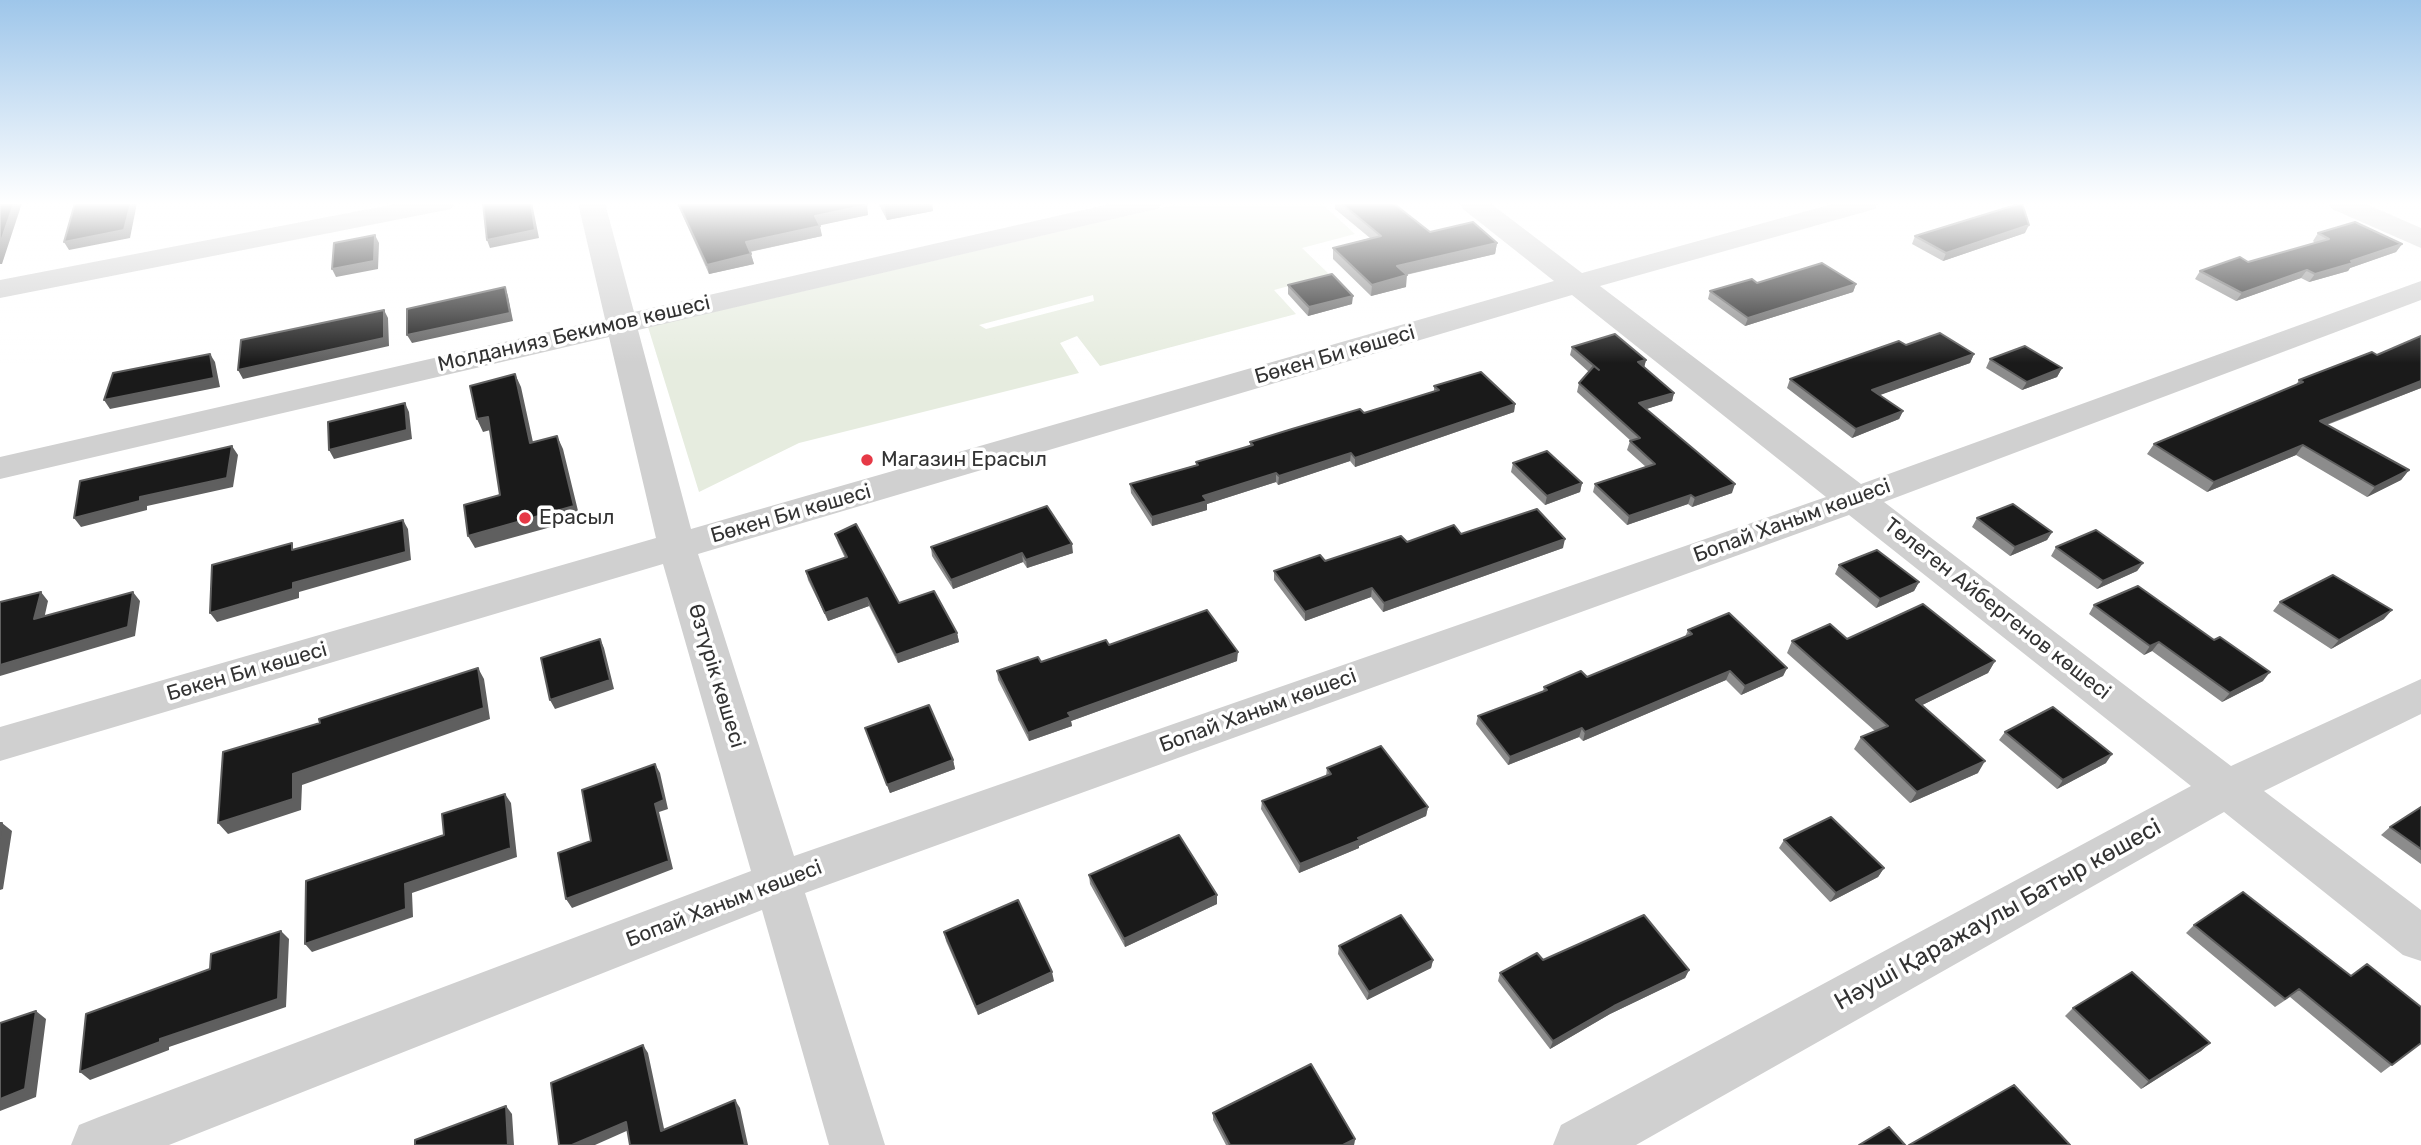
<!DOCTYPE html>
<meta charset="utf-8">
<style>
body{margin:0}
canvas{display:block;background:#fff}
</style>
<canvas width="2421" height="1145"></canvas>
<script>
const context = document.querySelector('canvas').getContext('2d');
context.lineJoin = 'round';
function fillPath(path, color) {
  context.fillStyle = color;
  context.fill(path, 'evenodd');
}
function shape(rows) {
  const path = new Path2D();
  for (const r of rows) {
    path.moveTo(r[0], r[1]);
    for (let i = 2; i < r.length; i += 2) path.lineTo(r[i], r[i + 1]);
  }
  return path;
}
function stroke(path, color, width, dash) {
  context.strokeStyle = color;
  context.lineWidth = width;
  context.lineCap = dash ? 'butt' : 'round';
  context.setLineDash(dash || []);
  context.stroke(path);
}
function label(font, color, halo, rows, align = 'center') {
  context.font = font + ' Rubik,sans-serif';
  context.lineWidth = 7;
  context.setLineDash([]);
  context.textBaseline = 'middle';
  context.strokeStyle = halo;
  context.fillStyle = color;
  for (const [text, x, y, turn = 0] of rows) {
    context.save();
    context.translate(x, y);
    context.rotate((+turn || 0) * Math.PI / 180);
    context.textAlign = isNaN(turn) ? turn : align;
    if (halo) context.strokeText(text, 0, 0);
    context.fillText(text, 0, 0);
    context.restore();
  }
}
const green = shape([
 [1182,203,1321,203,1355,234,1302,248,1330,275,1274,290,1296,314,1100,366,1077,336,1060,343,1079,373,799,443,699,492,648,327],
 [1093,295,1094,301,986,329,979,325]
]);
const minor = shape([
 [400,203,455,203,451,209,441,211,0,298,0,280,400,203],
 [578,203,605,203,634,312,1114,203,1162,203,1158,209,1148,211,638,330,691,529,1554,281,1463,209,1460,203,1490,203,1582,273,1836,203,1878,203,1875,209,1600,286,1861,484,2421,281,2421,300,1884,502,2231,766,2421,679,2421,714,2264,791,2421,910,2421,961,2403,955,2224,812,1636,1145,1553,1145,1561,1125,2191,786,1849,515,805,893,885,1145,829,1145,762,910,169,1145,71,1145,79,1125,99,1117,751,871,663,564,0,761,0,727,656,538,609,337,0,479,0,457,605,319,578,203],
 [1572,295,1826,497,794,856,698,554,1572,295],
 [2328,203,2364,203,2421,228,2421,248,2332,209,2328,203]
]);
const wall = shape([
 [677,203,865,203,868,215,819,225,822,236,750,252,754,264,709,274],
 [878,203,932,203,933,211,887,220],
 [1335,203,1393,203,1430,232,1497,243,1495,254,1406,275,1406,287,1371,296,1333,259,1333,248,1370,238,1335,209],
 [2025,233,1943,261,1912,244,1915,236],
 [2318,233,2402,244,2396,252,2350,268,2348,271,2309,282,2301,278,2236,301,2195,279,2200,271,2248,262,2315,243,2313,241],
 [1757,283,1856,284,1853,292,1745,326,1708,299,1710,291],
 [1288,285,1352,304,1308,316,1288,294],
 [2421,336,2421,388,2327,425,2409,470,2401,480,2367,497,2296,455,2207,492,2147,454,2154,444,2296,385,2299,380,2377,355],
 [1906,345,1974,354,1970,363,1879,395,1903,411,1899,419,1852,438,1787,388,1790,379],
 [1572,347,1646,360,1644,367,1674,393,1672,401,1646,409,1732,493,1692,507,1688,504,1627,525,1593,492,1595,484,1646,467,1627,450,1630,441,1631,441,1577,392,1579,383,1589,372,1570,355],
 [1990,359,2062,368,2057,377,2022,390,1986,368],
 [1434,386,1515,404,1514,412,1355,467,1350,461,1278,485,1276,482,1207,504,1207,510,1152,526,1131,493,1130,484,1196,465,1196,462,1250,446,1250,442,1364,413,1434,392],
 [1513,463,1582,483,1580,492,1545,505,1511,472],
 [1977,518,2052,532,2047,540,2010,556,1972,527],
 [835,534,899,603,957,633,959,642,898,663,869,606,828,621,808,580,806,571,845,558,838,543],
 [1461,534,1563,548,1383,612,1371,597,1305,621,1274,580,1274,571,1325,561,1407,542],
 [931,547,1073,553,1027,568,1023,562,953,589,932,556],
 [2056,547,2143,563,2137,571,2097,589,2051,556],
 [1839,565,1919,582,1914,591,1876,608,1835,574],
 [2280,602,2384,619,2331,649,2273,611],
 [2094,605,2263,681,2222,702,2152,651,2144,655,2089,614],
 [1688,630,1787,668,1783,676,1741,695,1726,680,1583,741,1579,737,1508,765,1476,724,1478,716,1543,691,1544,687,1587,677,1685,637],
 [1847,639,1995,661,1988,673,1922,705,1978,773,1910,803,1854,749,1861,737,1875,731,1787,653,1792,641],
 [1109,645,1237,661,1071,721,1072,726,1029,741,998,680,997,671,1041,662],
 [865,728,953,760,955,769,890,793],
 [2005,732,2106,763,2057,789,1999,740],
 [1327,768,1428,807,1426,816,1359,846,1359,848,1299,873,1261,809,1262,801,1326,776],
 [2421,807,2421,864,2381,835,2390,827],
 [1784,840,1884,868,1878,877,1830,902,1779,848],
 [1089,875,1217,895,1217,904,1125,947,1090,884],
 [2194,925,2421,1043,2381,1073,2290,997,2275,1007,2186,933],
 [944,932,1054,981,978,1015,946,941],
 [1339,946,1433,960,1431,968,1367,1000,1338,954],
 [1543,960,1689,970,1685,978,1610,1014,1550,1049,1498,981,1500,973],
 [2073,1008,2210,1043,2201,1051,2141,1089,2065,1016],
 [1213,1113,1355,1139,1354,1145,1226,1145,1213,1120]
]);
const shadedWall = shape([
 [14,203,22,203,2,264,0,264,0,244],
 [131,203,137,203,130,238,69,250,64,242],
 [531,203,532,203,539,238,490,248,487,240],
 [892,203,932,203,933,211,887,220,884,204],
 [867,205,868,215,817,226,815,216],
 [2029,225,2025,233,1943,261,1946,253],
 [820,226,822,236,748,252,746,242],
 [375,235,379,243,378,269,336,277,332,269],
 [1497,243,1495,254,1395,277,1397,266],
 [2402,244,2396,252,2350,268,2348,271,2309,282,2315,274],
 [751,254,754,264,709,274,707,265],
 [2307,270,2301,278,2236,301,2242,293],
 [1407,275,1406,287,1371,296,1372,285],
 [1856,284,1853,292,1745,326,1748,318],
 [505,287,508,296,513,321,412,343,407,335],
 [1353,296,1352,304,1308,316,1309,307],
 [384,310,388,318,389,346,243,379,238,370],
 [210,354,215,362,220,387,110,409,104,400],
 [1974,354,1970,363,1869,399,1872,390],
 [1646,360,1644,368,1638,362],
 [2062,368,2057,377,2022,390,2027,382],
 [515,374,521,387,536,456,530,443],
 [2421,381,2421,388,2312,430,2320,421],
 [1674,393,1672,401,1637,412,1639,403],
 [405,403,409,412,412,439,334,459,329,450],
 [1515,404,1514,412,1355,467,1355,458],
 [1903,411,1899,419,1852,438,1856,429],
 [488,417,494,429,483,432,477,419],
 [557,436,563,449,580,519,475,548,468,536],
 [2303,445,2296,455,2207,492,2214,482],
 [232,446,238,455,233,487,147,506,147,510,81,527,74,518],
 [1351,453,1350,461,1278,485,1279,476],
 [2409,470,2401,480,2367,497,2375,487],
 [1276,473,1276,482,1207,504,1207,510,1152,526,1152,517,1203,496],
 [1582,483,1580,492,1545,505,1547,496],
 [1735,484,1732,493,1692,507,1695,498],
 [1691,495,1688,504,1627,525,1629,516],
 [403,520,408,529,411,560,299,592,299,598,217,622,210,613,293,583],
 [2052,532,2047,540,2010,556,2015,547],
 [1565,539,1563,548,1383,612,1384,603],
 [1072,544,1073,553,1027,568,1026,560],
 [1022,553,1023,562,953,589,951,580],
 [2143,563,2137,571,2097,589,2103,581],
 [1919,582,1914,591,1876,608,1880,599],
 [1372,588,1371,597,1305,621,1305,612],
 [41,592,48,601,42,628,34,619],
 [133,592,140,601,135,636,0,676,0,665],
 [867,598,869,606,828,621,825,613],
 [2392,610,2384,619,2331,649,2339,640],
 [957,633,959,642,898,663,896,655],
 [600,639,604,648,614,689,555,709,550,700],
 [2159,642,2152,651,2144,655,2150,646],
 [1238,652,1237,661,1071,721,1072,726,1029,741,1028,733,1068,713],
 [1995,661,1988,673,1910,711,1916,700],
 [478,668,484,679,490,719,302,785,301,810,228,834,218,823,293,774],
 [1787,668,1783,676,1741,695,1745,686],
 [1730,671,1726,680,1583,741,1585,732],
 [2270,672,2263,681,2222,702,2230,693],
 [1582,728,1579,737,1508,765,1510,757],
 [2112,754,2106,763,2057,789,2063,780],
 [953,760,955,769,890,793,887,785],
 [1985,761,1978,773,1910,803,1917,792],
 [655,764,660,773,668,809,659,812,673,869,572,908,566,899,655,804],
 [505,794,511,803,517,857,412,893,413,917,312,952,305,944,405,884],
 [1428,807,1426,816,1359,846,1359,848,1299,873,1300,864],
 [2,823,12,831,3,889,0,890,0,838],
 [1884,868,1878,877,1830,902,1836,893],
 [1217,895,1217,904,1125,947,1124,939],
 [281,931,289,939,286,1007,169,1047,169,1050,90,1080,80,1072],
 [1433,960,1431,968,1367,1000,1369,992],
 [1689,970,1685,978,1610,1014,1550,1049,1553,1041,1614,1006],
 [1052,972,1054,981,978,1015,976,1007],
 [36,1011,46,1019,36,1097,0,1111,0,1099],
 [2210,1043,2201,1051,2141,1089,2149,1081],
 [643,1045,648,1053,666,1138,661,1131],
 [735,1100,740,1108,748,1145,745,1145],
 [506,1106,512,1114,514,1145,508,1145],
 [626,1122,631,1129,595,1145,572,1145],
 [1355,1139,1354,1145,1343,1145]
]);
const building = shape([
 [0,203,14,203,0,244,0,203],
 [75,203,131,203,124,230,64,242,75,203],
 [483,203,531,203,535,230,487,240,483,203],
 [678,203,865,203,867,205,815,216,820,226,746,242,751,254,707,265,678,203],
 [1341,203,1393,203,1430,232,1473,222,1497,243,1397,266,1407,275,1372,285,1333,248,1381,236,1341,203],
 [2022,203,2029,225,1946,253,1915,236,2022,203],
 [2355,222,2402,244,2351,261,2353,263,2315,274,2307,270,2242,293,2200,271,2240,257,2248,262,2329,239,2318,233,2355,222],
 [375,235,374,261,332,269,334,243,375,235],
 [1822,263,1856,284,1748,318,1710,291,1752,279,1757,283,1822,263],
 [1332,274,1353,296,1309,307,1288,285,1332,274],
 [505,287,510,313,407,335,407,309,505,287],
 [384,310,384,338,238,370,241,340,384,310],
 [1940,333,1974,354,1872,390,1903,411,1856,429,1790,379,1899,341,1906,345,1940,333],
 [1615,334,1646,360,1638,362,1674,393,1639,403,1735,484,1695,498,1691,495,1629,516,1595,484,1655,464,1630,441,1640,438,1579,383,1594,366,1599,370,1572,347,1615,334],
 [2421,336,2421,381,2320,421,2409,470,2375,487,2303,445,2214,482,2154,444,2303,382,2299,380,2372,352,2377,355,2421,336],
 [2025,346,2062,368,2027,382,1990,359,2025,346],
 [210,354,214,378,104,400,113,373,210,354],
 [1481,372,1515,404,1355,458,1351,453,1279,476,1276,473,1203,496,1207,501,1152,517,1130,484,1198,465,1196,462,1253,445,1250,442,1292,429,1360,409,1364,413,1439,390,1434,386,1481,372],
 [515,374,530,443,557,436,574,506,468,536,464,505,500,495,488,417,477,419,470,386,515,374],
 [405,403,407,430,329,450,328,422,405,403],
 [232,446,227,478,140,497,140,501,74,518,80,481,232,446],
 [1547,451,1582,483,1547,496,1513,463,1547,451],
 [2013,504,2052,532,2015,547,1977,518,2013,504],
 [1047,506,1072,544,1026,560,1022,553,951,580,931,547,1047,506],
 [1537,509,1565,539,1384,603,1372,588,1305,612,1274,571,1320,555,1325,561,1401,536,1407,542,1454,525,1461,534,1537,509],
 [403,520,406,552,293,583,293,589,210,613,212,565,292,543,292,550,403,520],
 [856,524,899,603,934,591,957,633,896,655,867,598,825,613,806,571,847,557,835,534,856,524],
 [2096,530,2143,563,2103,581,2056,547,2096,530],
 [1877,550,1919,582,1880,599,1839,565,1877,550],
 [2333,575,2392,610,2339,640,2280,602,2333,575],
 [2138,586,2214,640,2220,637,2270,672,2230,693,2159,642,2150,646,2094,605,2138,586],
 [41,592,34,619,133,592,128,627,0,665,0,602,41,592],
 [1923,604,1995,661,1916,700,1985,761,1917,792,1861,737,1888,726,1792,641,1830,624,1847,639,1923,604],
 [1207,610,1238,652,1068,713,1071,717,1028,733,997,671,1038,657,1041,662,1106,640,1109,645,1207,610],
 [1729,613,1787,668,1745,686,1730,671,1585,732,1582,728,1510,757,1478,716,1547,690,1544,687,1581,671,1587,677,1692,634,1688,630,1729,613],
 [600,639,610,680,550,700,541,658,600,639],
 [478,668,484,708,293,774,293,799,218,823,223,752,320,723,319,719,478,668],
 [929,705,953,760,887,785,865,728,929,705],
 [2053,707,2112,754,2063,780,2005,732,2053,707],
 [1381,746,1428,807,1358,838,1360,840,1300,864,1262,801,1331,774,1327,768,1381,746],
 [655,764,664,800,655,804,669,861,566,899,558,853,591,841,582,790,655,764],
 [505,794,511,848,405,884,406,909,305,944,306,881,444,835,442,814,505,794],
 [2421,807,2421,849,2390,827,2421,807],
 [1831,817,1884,868,1836,893,1784,840,1831,817],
 [0,823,2,823,0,838,0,823],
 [1179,835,1217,895,1124,939,1089,875,1179,835],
 [2243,892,2351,976,2367,964,2421,1007,2421,1043,2392,1065,2299,989,2285,999,2194,925,2243,892],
 [1018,900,1052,972,976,1007,944,932,1018,900],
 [1401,915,1433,960,1369,992,1339,946,1401,915],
 [1644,915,1689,970,1614,1006,1553,1041,1500,973,1537,953,1543,960,1644,915],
 [281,931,278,999,160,1039,160,1042,80,1072,86,1014,210,969,211,954,281,931],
 [2132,972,2210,1043,2149,1081,2073,1008,2132,972],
 [36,1011,25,1089,0,1099,0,1023,36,1011],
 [643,1045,661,1131,735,1100,745,1145,630,1145,626,1122,572,1145,559,1145,551,1083,643,1045],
 [1311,1064,1355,1139,1343,1145,1230,1145,1213,1113,1311,1064],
 [2014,1085,2070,1145,1909,1145,2014,1085],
 [506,1106,508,1145,415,1145,415,1140,506,1106],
 [1889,1127,1905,1145,1859,1145,1889,1127]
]);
const markers = [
 [867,460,7,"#e63946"],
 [525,518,7,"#e63946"]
];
const streetNames = [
 ["Молданияз Бекимов көшесі",574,334,-13],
 ["Бөкен Би көшесі",1335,355,-16],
 ["Бөкен Би көшесі",791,514,-16],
 ["Бопай Ханым көшесі",1792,521,-20],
 ["Төлеген Айбергенов көшесі",1997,609,38],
 ["Бөкен Би көшесі",247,672,-16],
 ["Өзтүрік көшесі",716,676,73],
 ["Бопай Ханым көшесі",1258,711,-20],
 ["Бопай Ханым көшесі",724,904,-21]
];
const poiNames = [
 ["Магазин Ерасыл",881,460],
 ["Ерасыл",539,518]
];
const nearStreetnames = [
 ["Нәуші Қаражаулы Батыр көшесі",1998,915,-29]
];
fillPath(green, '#e6ecdf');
fillPath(minor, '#d0d0d0');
fillPath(wall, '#8c8c8c');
fillPath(shadedWall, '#5f5f5f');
fillPath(building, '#1a1a1a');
stroke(building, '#5f5f5f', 2);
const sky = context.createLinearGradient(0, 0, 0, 363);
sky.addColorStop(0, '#9ec6ea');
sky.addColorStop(0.56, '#fff');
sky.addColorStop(1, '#ffffff00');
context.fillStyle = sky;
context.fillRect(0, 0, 2421, 363);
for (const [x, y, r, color] of markers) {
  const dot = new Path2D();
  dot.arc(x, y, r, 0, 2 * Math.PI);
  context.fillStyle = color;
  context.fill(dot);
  stroke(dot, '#fff', 2.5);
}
label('21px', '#333', '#fff', streetNames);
label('21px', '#333', '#fff', poiNames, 'left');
label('24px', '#333', '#fff', nearStreetnames);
</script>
